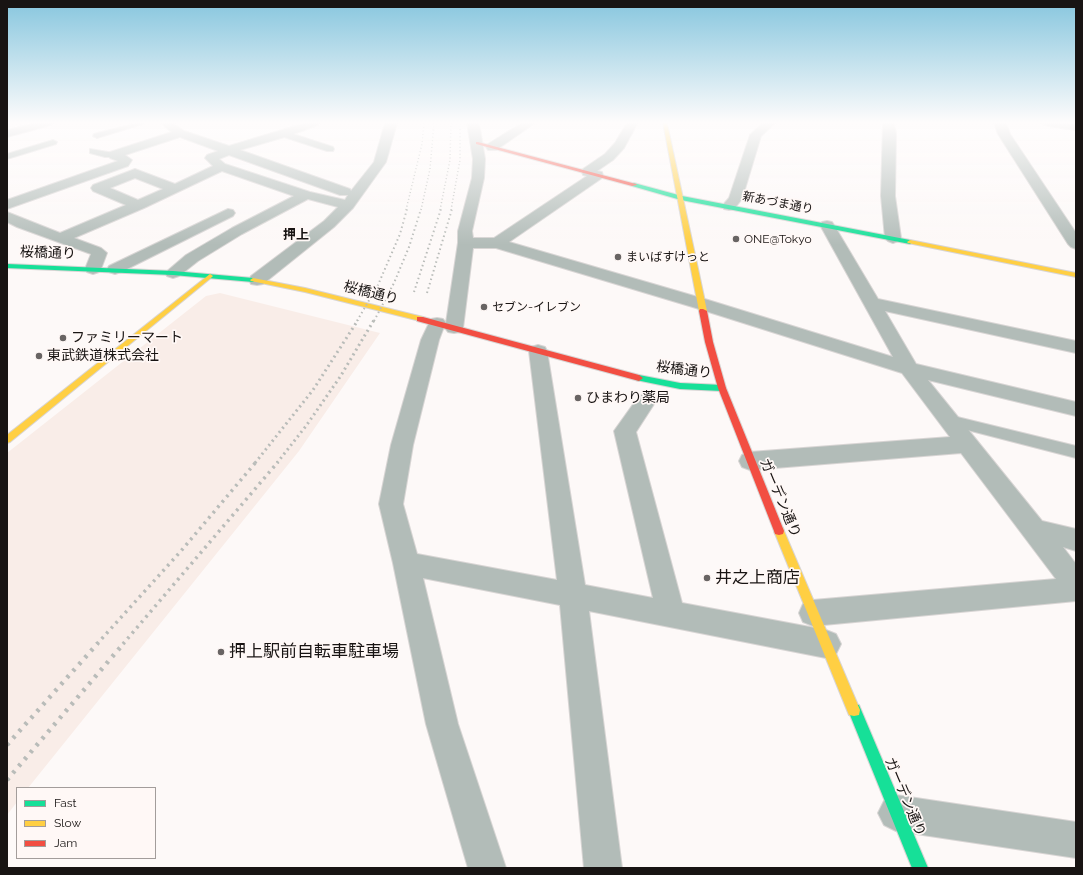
<!DOCTYPE html>
<meta charset="utf-8">
<style>
body{margin:0}
#map{position:relative;width:1083px;height:875px;overflow:hidden;background:#fdf9f8;font-family:Raleway,sans-serif}
canvas{display:block}
.frame{position:absolute;inset:0;border:8px solid #181413;pointer-events:none}
.legend{position:absolute;left:16px;top:787px;width:140px;height:72px;box-sizing:border-box;background:#fff8f6;border:1px solid #a39d9b;margin:0;padding:5px 7px;list-style:none;font-size:12px;color:#181413}
.legend li{display:flex;align-items:center;gap:8px;height:20px}
.legend b{width:20px;border:1px solid #a39d9b}
</style>
<div id="map">
<canvas width="1083" height="875"></canvas>
<div class="frame"></div>
<ul class="legend">
<li><b style="height:5px;background:#16e098"></b>Fast</li>
<li><b style="height:5px;background:#ffcf43"></b>Slow</li>
<li><b style="height:5px;background:#f24e42"></b>Jam</li>
</ul>
</div>
<script>
const context = document.querySelector('canvas').getContext('2d');
context.lineJoin = 'round';
function fillPath(path, color) {
  context.fillStyle = color;
  context.fill(path, 'evenodd');
}
function shape(rows) {
  const path = new Path2D();
  for (const r of rows) {
    path.moveTo(r[0], r[1]);
    for (let i = 2; i < r.length; i += 2) path.lineTo(r[i], r[i + 1]);
  }
  return path;
}
function stroke(path, color, width, dash) {
  context.strokeStyle = color;
  context.lineWidth = width;
  context.lineCap = dash ? 'butt' : 'round';
  context.setLineDash(dash || []);
  context.stroke(path);
}
function label(font, color, halo, rows, align = 'center') {
  context.font = font + ' Raleway,"Noto Sans JP",sans-serif';
  context.lineWidth = 3.5;
  context.setLineDash([]);
  context.textBaseline = 'middle';
  context.strokeStyle = halo;
  context.fillStyle = color;
  for (const [text, x, y, turn = 0] of rows) {
    context.save();
    context.translate(x, y);
    context.rotate((+turn || 0) * Math.PI / 180);
    context.textAlign = isNaN(turn) ? turn : align;
    if (halo) context.strokeText(text, 0, 0);
    context.fillText(text, 0, 0);
    context.restore();
  }
}
const built = shape([
 [220,293,380,333,299,451,28,788,17,788,17,802,7,815,7,453,206,296]
]);
const lane = shape([
 [136,123,146,123,97,138,93,136,94,134,136,123],
 [281,132,287,132,333,147,334,149,333,151,327,151,281,136,281,132],
 [53,140,57,142,56,144,7,159,7,154,53,140],
 [90,149,114,153,118,155,114,157,105,157,90,153,90,149],
 [949,415,1076,446,1076,458,944,424,942,420,944,416,949,415]
]);
const street = shape([
 [36,123,53,123,51,125,7,137,7,130,36,123],
 [164,123,173,123,184,131,229,146,305,123,319,123,318,125,288,136,240,150,350,189,351,191,374,162,385,123,397,123,386,162,353,208,334,227,263,284,257,285,251,284,249,280,251,276,324,221,338,207,308,199,242,234,198,261,179,276,173,278,167,276,165,273,186,255,232,228,294,196,222,171,144,208,74,238,101,248,107,253,101,269,99,272,93,274,87,272,85,269,91,254,17,227,7,222,7,212,60,233,126,205,93,191,91,188,93,185,135,169,175,184,213,166,205,158,207,155,218,151,180,137,125,155,132,160,128,166,7,209,7,200,118,161,110,158,108,155,110,152,172,132,164,126,162,124,164,123],
 [229,155,340,195,348,195,345,200,310,192,225,164,219,159,229,155],
 [135,178,163,189,138,200,110,188,135,178],
 [467,123,479,123,485,159,484,178,472,231,473,238,494,238,587,176,583,175,582,172,583,169,605,154,615,143,627,123,635,123,637,124,624,148,613,160,597,171,602,172,603,175,602,178,509,242,708,300,893,357,820,225,822,222,827,221,832,222,834,225,878,299,1076,341,1076,353,885,311,916,364,1076,402,1076,416,928,380,1042,521,1076,529,1076,551,1063,547,1076,564,1076,601,813,626,803,622,799,613,803,604,813,600,1056,579,961,453,750,470,742,467,739,461,742,455,750,452,950,437,902,373,696,308,496,248,473,248,463,328,460,332,454,333,448,332,445,328,445,324,439,340,413,445,403,504,417,554,557,580,529,351,531,347,538,345,545,347,547,351,585,585,653,598,614,431,639,396,646,394,653,396,656,401,636,432,682,603,826,630,836,634,841,644,836,654,826,658,589,611,622,868,584,868,560,605,423,578,458,724,506,868,468,868,426,724,393,563,379,504,391,445,421,340,431,319,437,318,443,319,446,323,458,243,458,231,472,178,473,159,467,123],
 [522,123,535,123,496,150,488,150,486,147,488,144,522,123],
 [763,123,775,123,761,136,742,199,734,209,729,210,724,209,722,206,729,198,750,135,763,123],
 [883,123,894,123,896,134,895,196,901,238,898,241,893,243,888,241,885,238,881,196,883,123],
 [994,123,1006,123,1010,134,1076,233,1076,249,1071,247,1068,244,998,134,994,123],
 [1041,123,1076,124,1076,130,1047,126,1041,123],
 [228,209,233,210,235,213,233,216,121,272,115,274,109,272,107,269,109,266,228,209],
 [896,795,1076,822,1076,858,896,831,884,825,878,813,884,801,896,795]
]);
const fast = shape([
 [634,183,682,196,910,240,913,242,910,244,681,200,632,186,632,184,634,183],
 [7,264,173,271,253,278,256,280,253,282,173,275,7,268,7,264],
 [639,375,680,383,722,385,726,388,722,391,680,389,636,380,635,378,639,375],
 [854,704,859,705,928,868,912,868,848,710,849,705,854,704]
]);
const slow = shape([
 [663,123,667,123,707,311,703,313,699,311,663,123],
 [910,240,1076,273,1076,277,908,243,907,242,910,240],
 [210,274,213,276,212,277,10,442,7,443,7,435,210,274],
 [253,278,305,288,423,317,424,319,420,321,305,292,251,281,250,280,253,278],
 [779,527,783,528,784,531,860,710,859,715,854,716,849,715,774,531,775,528,779,527]
]);
const jam = shape([
 [478,142,636,184,637,185,632,186,476,144,476,142,478,142],
 [700,309,703,309,707,311,713,342,726,388,784,531,783,534,779,535,775,534,774,531,718,388,705,342,699,311,700,309],
 [417,317,423,317,639,375,643,378,639,381,417,321,417,317]
]);
const railFar4 = shape([
 [406,210,422,144,424,123],
 [421,210,430,169,434,123],
 [440,210,450,160,451,123],
 [451,210,460,160,460,123]
]);
const railFar3 = shape([
 [414,292,441,209],
 [427,293,452,209],
 [357,321,378,285,400,234,407,209],
 [374,321,394,283,409,247,421,209]
]);
const railFar2 = shape([
 [255,463,313,390,358,320],
 [277,463,306,426,340,377,374,320]
]);
const railFar1 = shape([
 [97,644,181,551,256,462],
 [123,644,278,462]
]);
const rail = shape([
 [7,745,98,643],
 [7,780,124,643]
]);
const markers = [
 [736,239,4,"#686463"],
 [618,257,4,"#686463"],
 [484,307,4,"#686463"],
 [63,338,4,"#686463"],
 [39,356,4,"#686463"],
 [578,398,4,"#686463"],
 [707,578,4,"#686463"],
 [221,652,4,"#686463"]
];
const farStreetnames = [
 ["新あづま通り",778,203,11]
];
const farPoinames = [
 ["ONE@Tokyo",744,239],
 ["まいばすけっと",626,257],
 ["セブン-イレブン",492,307]
];
const farQuarternames = [
 ["押上",296,235]
];
const streetNames = [
 ["桜橋通り",48,253,2],
 ["桜橋通り",371,293,14],
 ["桜橋通り",684,370,7],
 ["ガーデン通り",780,498,67],
 ["ガーデン通り",905,797,67]
];
const poiNames = [
 ["ファミリーマート",71,338],
 ["東武鉄道株式会社",47,356],
 ["ひまわり薬局",586,398]
];
const nearPoinames = [
 ["井之上商店",715,578],
 ["押上駅前自転車駐車場",229,652]
];
fillPath(built, '#f9ede8');
stroke(lane, '#d8d5d4', 2);
stroke(street, '#d8d5d4', 2);
stroke(fast, '#d8d5d4', 2);
stroke(slow, '#d8d5d4', 2);
stroke(jam, '#d8d5d4', 2);
fillPath(lane, '#b2bcb8');
fillPath(street, '#b2bcb8');
fillPath(fast, '#16e098');
fillPath(slow, '#ffcf43');
fillPath(jam, '#f24e42');
stroke(railFar4, '#b9bcb9', 1.5, [1, 2.5]);
stroke(railFar3, '#b9bcb9', 2, [1.5, 3]);
stroke(railFar2, '#b9bcb9', 3, [2, 3.5]);
stroke(railFar1, '#b9bcb9', 3.5, [2.5, 4.5]);
stroke(rail, '#b9bcb9', 4.5, [3, 6]);
const sky = context.createLinearGradient(0, 0, 0, 245);
sky.addColorStop(0, '#87c6de');
sky.addColorStop(0.5, '#fefcfc');
sky.addColorStop(1, '#fefcfc00');
context.fillStyle = sky;
context.fillRect(0, 0, 1083, 245);
for (const [x, y, r, color] of markers) {
  const dot = new Path2D();
  dot.arc(x, y, r, 0, 2 * Math.PI);
  context.fillStyle = color;
  context.fill(dot);
  stroke(dot, '#fff8f6', 1.5);
}
label('12px', '#181413', '#fff8f6', farStreetnames);
label('12px', '#181413', '#fff8f6', farPoinames, 'left');
label('bold 13px', '#181413', '#fff8f6', farQuarternames);
label('14px', '#181413', '#fff8f6', streetNames);
label('14px', '#181413', '#fff8f6', poiNames, 'left');
label('17px', '#181413', '#fff8f6', nearPoinames, 'left');
</script>
